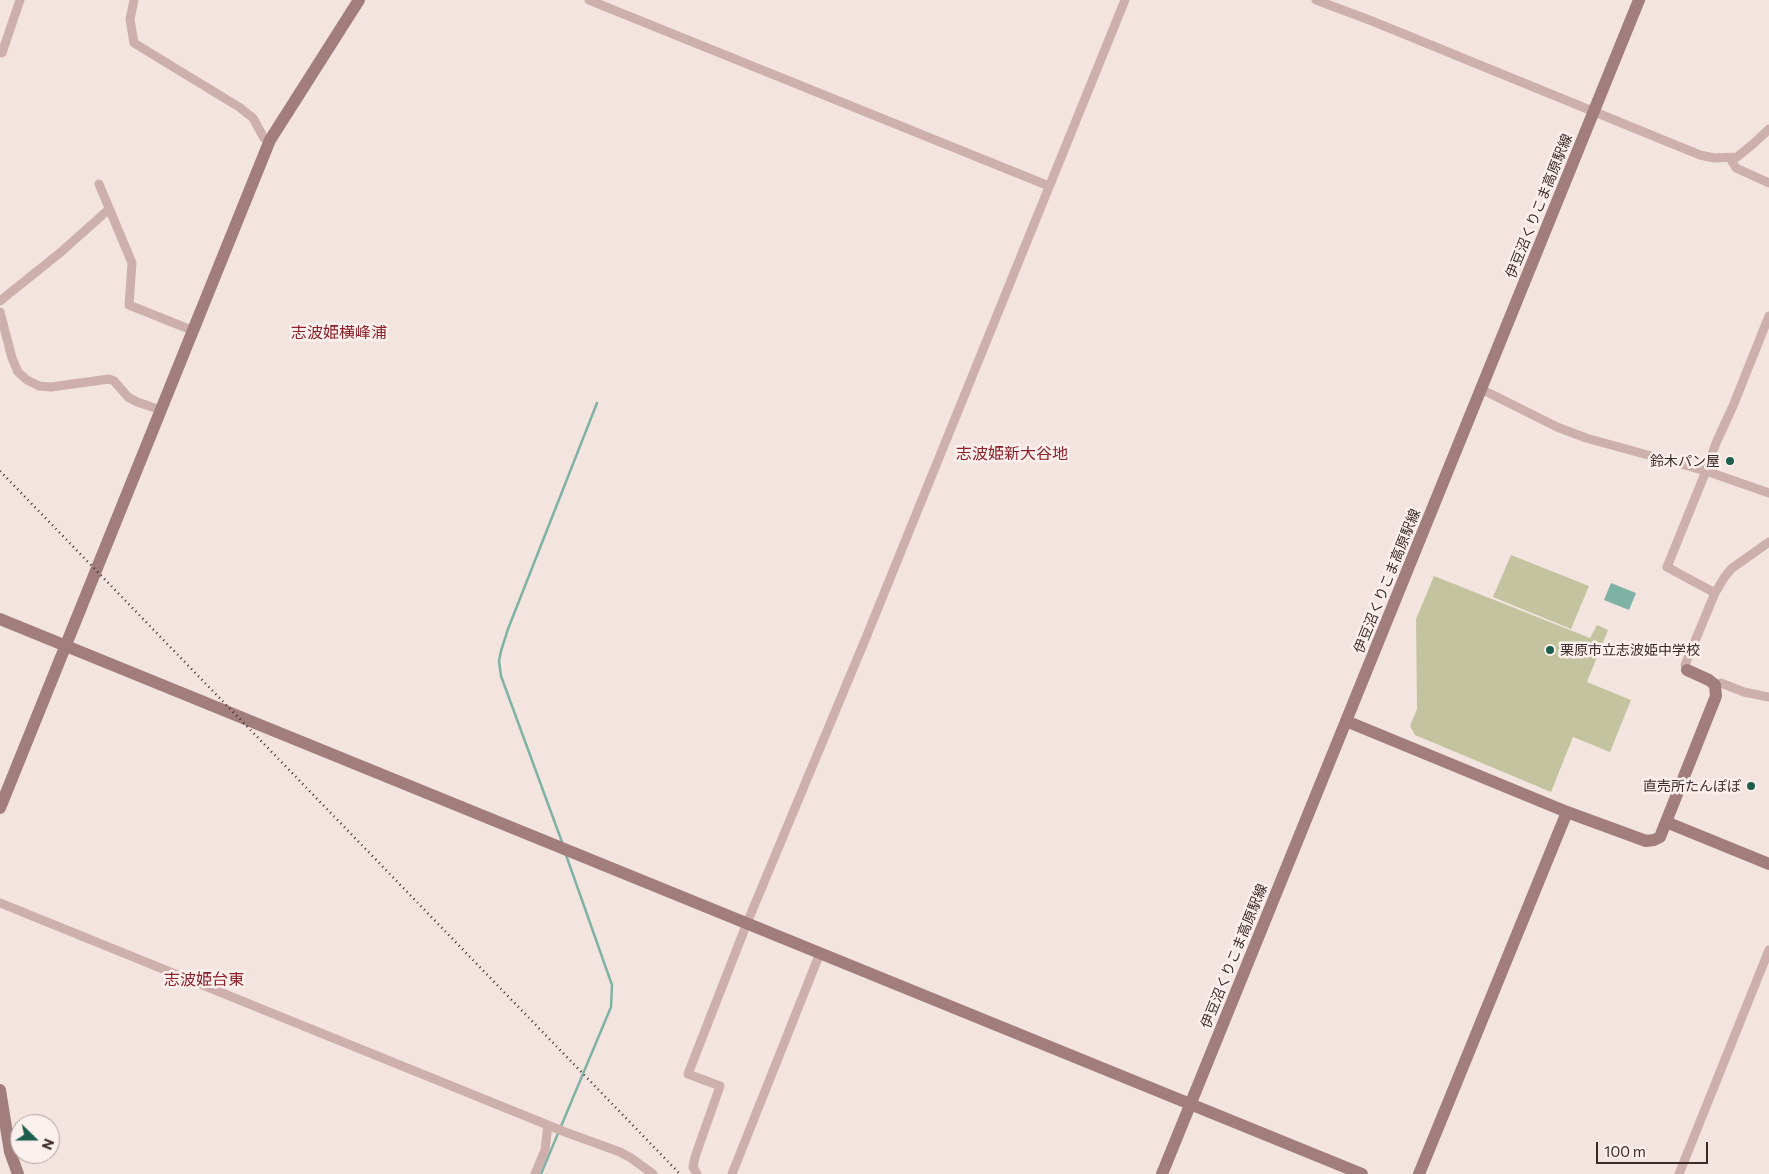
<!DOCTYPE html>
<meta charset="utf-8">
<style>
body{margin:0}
#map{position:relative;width:1769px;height:1174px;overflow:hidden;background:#f4e4e0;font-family:Commissioner,sans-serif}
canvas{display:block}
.north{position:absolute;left:10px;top:1114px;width:50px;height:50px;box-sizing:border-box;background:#fbf0ed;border:1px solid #aea19f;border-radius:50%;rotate:112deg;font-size:14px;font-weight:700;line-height:20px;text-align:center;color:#3b2a2a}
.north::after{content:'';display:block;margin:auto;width:18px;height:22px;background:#1e5e4e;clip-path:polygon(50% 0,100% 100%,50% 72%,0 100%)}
.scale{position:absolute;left:1596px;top:1142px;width:112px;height:22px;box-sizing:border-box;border:2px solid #3b2a2a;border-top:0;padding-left:6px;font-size:15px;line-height:18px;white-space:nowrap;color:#3b2a2a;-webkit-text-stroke:4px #fbf0ed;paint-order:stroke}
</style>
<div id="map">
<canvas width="1769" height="1174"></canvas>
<div class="north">N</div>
<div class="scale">100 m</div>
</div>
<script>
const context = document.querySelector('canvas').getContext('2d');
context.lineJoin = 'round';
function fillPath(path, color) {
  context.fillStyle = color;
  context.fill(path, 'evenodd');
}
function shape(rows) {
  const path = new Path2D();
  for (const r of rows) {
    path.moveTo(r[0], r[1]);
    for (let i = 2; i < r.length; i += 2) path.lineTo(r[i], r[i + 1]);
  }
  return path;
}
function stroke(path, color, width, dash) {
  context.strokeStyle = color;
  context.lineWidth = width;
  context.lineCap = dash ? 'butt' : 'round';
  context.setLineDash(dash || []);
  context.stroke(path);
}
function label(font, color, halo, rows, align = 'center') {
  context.font = font + ' Commissioner,"Noto Sans JP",sans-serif';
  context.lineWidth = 5;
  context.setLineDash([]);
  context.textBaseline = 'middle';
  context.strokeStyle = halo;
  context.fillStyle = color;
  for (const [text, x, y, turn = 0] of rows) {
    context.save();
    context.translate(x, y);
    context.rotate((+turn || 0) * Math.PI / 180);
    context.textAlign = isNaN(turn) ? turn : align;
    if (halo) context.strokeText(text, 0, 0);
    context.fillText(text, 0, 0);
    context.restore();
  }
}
const green = shape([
 [1511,555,1589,586,1571,629,1493,597],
 [1434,576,1590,638,1597,625,1608,630,1587,682,1631,700,1610,752,1573,737,1551,792,1415,735,1410,726,1417,709,1416,619]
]);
const water = shape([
 [1611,583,1636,593,1629,610,1604,600]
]);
const stream = shape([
 [562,842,501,676,499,661,501,651,508,629,597,403],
 [541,1174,611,1007,612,985,566,855]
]);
const street = shape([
 [134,0,130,19,134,43,239,107,253,118,264,138,270,140],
 [589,0,1049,186],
 [1316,0,1372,21,1700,155,1714,158,1737,157,1753,144,1769,129],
 [2,53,20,0],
 [1730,158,1736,168,1769,183],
 [99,184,132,263,129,305,194,331],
 [0,301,61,252,108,210],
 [0,312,12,358,18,372,27,380,39,386,51,387,109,379,114,381,128,397,137,402,161,410],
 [1481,389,1557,427,1586,438,1706,471,1769,493],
 [1715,593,1667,567,1706,471,1716,443,1733,406,1769,316],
 [1687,670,1685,665,1715,593,1724,578,1731,569,1769,542],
 [1715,685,1721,683,1744,692,1769,697],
 [0,903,565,1132,620,1152,631,1158,653,1174],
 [535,1174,545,1150,548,1125],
 [697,1174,693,1167,695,1157,720,1086,688,1074,747,923,865,640,1125,0],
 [732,1174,820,953],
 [1679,1174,1769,950]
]);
const secondary = shape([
 [0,619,1362,1174],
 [1346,721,1567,812,1646,841,1654,840,1660,837,1716,696,1715,685,1709,680,1687,670],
 [0,808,270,140,359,0],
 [1666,822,1769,864],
 [0,1090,10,1152,18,1174],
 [1162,1174,1639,0],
 [1419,1174,1567,812]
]);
const rail = shape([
 [0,471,680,1174]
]);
const markers = [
 [1730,461,5,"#1e5e4e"],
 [1550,650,5,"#1e5e4e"],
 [1751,786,5,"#1e5e4e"]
];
const streetNames = [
 ["伊豆沼くりこま高原駅線",1539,206,-68],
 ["伊豆沼くりこま高原駅線",1387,581,-68],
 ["伊豆沼くりこま高原駅線",1234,956,-68]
];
const poiNames = [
 ["鈴木パン屋",1720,461],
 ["栗原市立志波姫中学校",1560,650,"left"],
 ["直売所たんぽぽ",1741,786]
];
const quarterNames = [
 ["志波姫横峰浦",339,333],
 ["志波姫新大谷地",1012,454],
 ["志波姫台東",204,980]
];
fillPath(green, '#c3c49f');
fillPath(water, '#7eb2a4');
stroke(stream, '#7eb2a4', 2.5);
stroke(street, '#cdb0ab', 9);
stroke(secondary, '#a17e7c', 12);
stroke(rail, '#3b2a2a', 2.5, [1, 4]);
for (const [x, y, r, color] of markers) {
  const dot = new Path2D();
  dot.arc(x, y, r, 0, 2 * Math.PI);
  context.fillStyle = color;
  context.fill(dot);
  stroke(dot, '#fbf0ed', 2);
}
label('14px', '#3b2a2a', '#fbf0ed', streetNames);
label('14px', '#3b2a2a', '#fbf0ed', poiNames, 'right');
label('16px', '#8d2029', '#fbf0ed', quarterNames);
</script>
